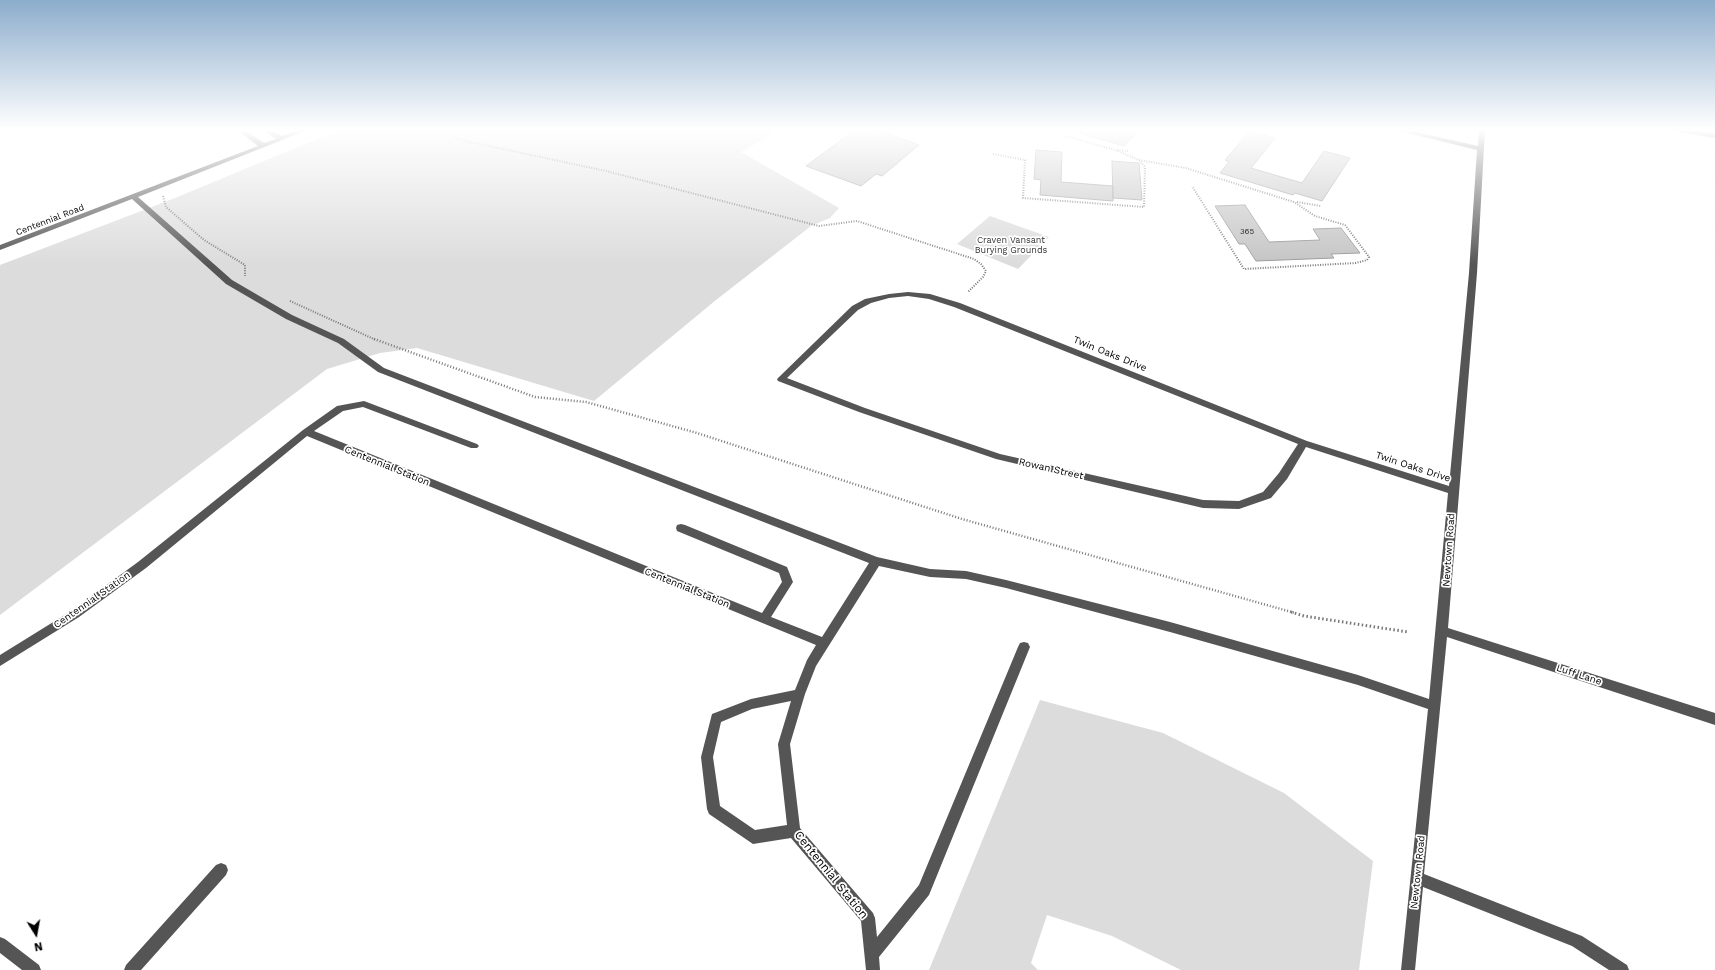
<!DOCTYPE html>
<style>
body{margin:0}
#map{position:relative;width:1715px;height:970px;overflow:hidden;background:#fff;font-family:"Work Sans",sans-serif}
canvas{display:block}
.north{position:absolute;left:16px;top:914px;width:40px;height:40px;-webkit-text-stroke:3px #fff;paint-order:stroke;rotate:169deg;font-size:11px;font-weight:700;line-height:16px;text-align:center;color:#000}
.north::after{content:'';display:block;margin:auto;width:14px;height:18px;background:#000;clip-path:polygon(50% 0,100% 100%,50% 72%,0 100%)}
</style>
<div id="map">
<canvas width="1715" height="970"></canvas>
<div class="north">N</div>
</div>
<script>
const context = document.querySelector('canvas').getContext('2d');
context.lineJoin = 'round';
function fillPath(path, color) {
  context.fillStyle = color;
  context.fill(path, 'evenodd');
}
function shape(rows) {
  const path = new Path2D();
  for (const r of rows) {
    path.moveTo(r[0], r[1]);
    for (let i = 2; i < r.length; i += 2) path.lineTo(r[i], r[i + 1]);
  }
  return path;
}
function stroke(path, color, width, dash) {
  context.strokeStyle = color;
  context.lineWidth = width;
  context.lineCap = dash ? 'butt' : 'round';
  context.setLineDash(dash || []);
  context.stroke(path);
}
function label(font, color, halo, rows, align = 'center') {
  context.font = font + ' "Work Sans",sans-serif';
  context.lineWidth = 3.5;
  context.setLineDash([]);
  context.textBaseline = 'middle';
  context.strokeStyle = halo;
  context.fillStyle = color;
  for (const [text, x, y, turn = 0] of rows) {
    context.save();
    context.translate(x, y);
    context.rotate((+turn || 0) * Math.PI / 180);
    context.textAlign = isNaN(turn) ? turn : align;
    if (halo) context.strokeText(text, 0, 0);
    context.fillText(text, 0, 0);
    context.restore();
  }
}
const green = shape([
 [341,129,780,129,741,152,839,208,830,218,811,226,716,300,594,401,417,348,380,353,327,369,0,615,0,265,175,198],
 [990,216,1049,237,1018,269,957,244],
 [1040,700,1163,733,1284,793,1373,861,1359,970,1181,970,1112,936,1047,915,1031,963,1038,970,929,970]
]);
const building = shape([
 [856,129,875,129,919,145,882,176,876,174,861,186,806,166,856,129],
 [1079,129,1141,129,1124,146,1079,133,1079,129],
 [1250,131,1275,138,1251,168,1302,183,1324,151,1350,158,1322,201,1295,193,1293,195,1220,173,1229,162,1225,160,1250,131],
 [1036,150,1062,152,1061,182,1113,186,1113,201,1040,195,1041,180,1034,179,1036,150],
 [1112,161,1139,163,1142,200,1113,198,1112,161],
 [1245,205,1269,242,1320,240,1313,229,1341,228,1360,253,1331,254,1334,258,1256,261,1245,244,1239,244,1215,206,1245,205]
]);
const pathFar2 = shape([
 [442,129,461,140,606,171,819,226,857,221,974,259,981,264,986,271,983,277,968,292],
 [1058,129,1066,136,1115,150,1139,160,1186,168,1294,202,1315,216,1345,225,1369,257,1367,260,1356,263,1244,269,1192,186],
 [1117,150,1129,151],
 [993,154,1025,160,1023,198,1144,207,1145,167,1139,160],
 [163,196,166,207,204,240,245,265,245,276],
 [1297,202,1321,206],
 [290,301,376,340]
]);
const pathFar1 = shape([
 [374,339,535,397,586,402,697,433,962,519,1295,613]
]);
const path = shape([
 [1291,612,1304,616,1408,632]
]);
const minor = shape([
 [236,129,243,129,264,143,276,139,262,129,270,129,282,136,301,129,310,129,138,197,232,280,292,315,344,339,384,368,877,557,930,569,966,571,1006,580,1170,622,1358,675,1429,699,1448,493,1306,447,1287,479,1271,498,1239,509,1203,508,996,459,859,412,778,381,777,379,852,306,865,299,889,294,908,292,930,294,960,303,1307,441,1449,486,1469,273,1477,150,1391,129,1403,129,1478,146,1479,129,1485,129,1477,273,1448,628,1715,713,1715,725,1447,637,1424,874,1582,936,1627,965,1629,970,1609,970,1572,946,1423,887,1415,970,1401,970,1428,709,1358,685,1170,632,1006,588,966,579,930,577,879,566,816,666,805,694,790,744,800,828,873,913,875,918,877,937,919,885,1018,647,1020,643,1024,642,1028,643,1030,647,929,895,879,957,880,970,866,970,861,921,791,838,753,844,709,814,707,809,701,757,712,714,751,699,795,690,807,660,816,645,307,436,146,568,79,617,0,666,0,655,71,611,138,562,303,430,337,406,364,401,477,444,479,446,477,448,471,448,363,407,343,411,314,431,762,613,782,582,779,573,677,531,676,528,677,525,681,524,685,525,787,567,793,582,771,617,822,637,869,563,378,372,338,343,286,319,226,284,132,199,0,250,0,245,258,146,236,129],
 [908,296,929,299,954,307,1298,444,1279,473,1263,492,1239,501,1203,500,1000,454,865,408,787,378,858,310,871,303,889,298,908,296],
 [791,701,778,744,787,825,755,830,720,806,713,757,721,722,752,709,791,701],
 [1671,129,1686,129,1715,134,1715,138,1674,131,1671,129],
 [221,863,226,865,228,870,226,875,141,970,124,970,126,965,216,865,221,863],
 [0,937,5,939,39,965,41,970,22,970,0,953,0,937]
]);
const numberNames = [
 ["365",1247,232]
];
const farStreetnames = [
 ["Centennial Road",50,220,-21]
];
const farParknames = [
 ["Craven Vansant",1011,240],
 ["Burying Grounds",1011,250]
];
const streetNames = [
 ["Twin Oaks Drive",1110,354,22],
 ["Centennial Station",387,466,22],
 ["Twin Oaks Drive",1413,467,18],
 ["Rowan Street",1051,469,13],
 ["Newtown Road",1449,550,-86],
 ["Centennial Station",687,588,22],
 ["Centennial Station",92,600,-35],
 ["Luff Lane",1579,675,18],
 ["Newtown Road",1418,872,-84]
];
const nearStreetnames = [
 ["Centennial Station",831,875,51]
];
fillPath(green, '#dcdcdc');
fillPath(building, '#c4c4c4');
stroke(building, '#999', 1);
stroke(pathFar2, '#777', 2, [1, 1.5]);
stroke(pathFar1, '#777', 2.5, [1, 2]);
stroke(path, '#777', 3, [1.5, 2.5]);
fillPath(minor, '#555');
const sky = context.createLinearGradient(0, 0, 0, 265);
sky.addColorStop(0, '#8cadcc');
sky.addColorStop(0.49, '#fff');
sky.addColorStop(1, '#ffffff00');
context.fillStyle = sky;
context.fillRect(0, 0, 1715, 265);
label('8px', '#313131', null, numberNames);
label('9px', '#000', '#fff', farStreetnames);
label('9px', '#333', '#fff', farParknames);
label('10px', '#000', '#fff', streetNames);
label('12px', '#000', '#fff', nearStreetnames);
</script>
